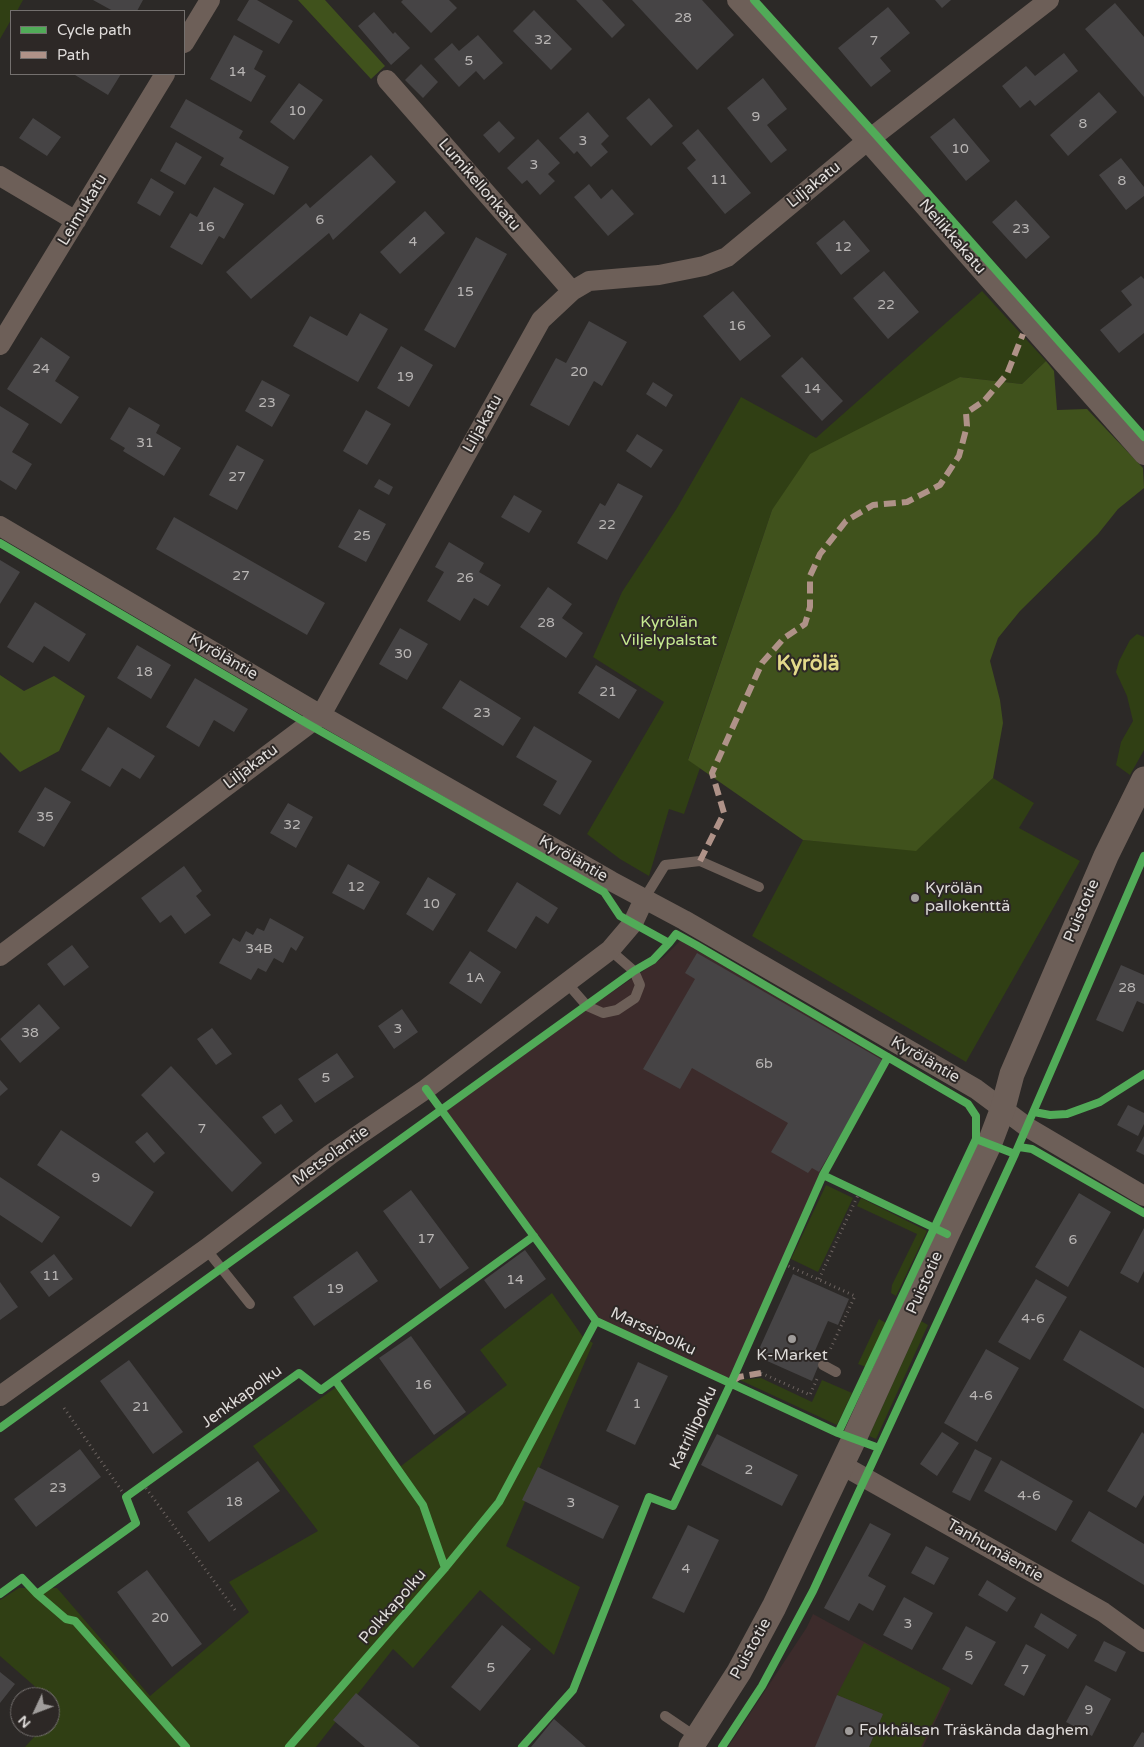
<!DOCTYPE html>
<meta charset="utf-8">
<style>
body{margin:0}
#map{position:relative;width:1144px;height:1747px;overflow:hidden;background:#2c2927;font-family:"Varela Round",sans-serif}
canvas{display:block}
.legend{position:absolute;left:10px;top:10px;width:175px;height:65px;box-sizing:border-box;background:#2d2826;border:1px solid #74706e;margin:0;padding:6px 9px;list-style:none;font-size:15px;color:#dfdcda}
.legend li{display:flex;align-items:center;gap:10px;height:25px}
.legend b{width:25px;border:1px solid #74706e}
.north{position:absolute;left:10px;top:1687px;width:50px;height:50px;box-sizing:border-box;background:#2d2826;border:1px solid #74706e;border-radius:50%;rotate:227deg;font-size:14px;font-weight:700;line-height:20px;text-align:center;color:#dfdcda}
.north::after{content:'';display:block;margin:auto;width:18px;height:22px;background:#a09d9b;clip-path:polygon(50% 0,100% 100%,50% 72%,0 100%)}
</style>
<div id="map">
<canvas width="1144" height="1747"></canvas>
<ul class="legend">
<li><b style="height:6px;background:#51ab58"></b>Cycle path</li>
<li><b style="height:6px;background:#af9288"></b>Path</li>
</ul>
<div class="north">N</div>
</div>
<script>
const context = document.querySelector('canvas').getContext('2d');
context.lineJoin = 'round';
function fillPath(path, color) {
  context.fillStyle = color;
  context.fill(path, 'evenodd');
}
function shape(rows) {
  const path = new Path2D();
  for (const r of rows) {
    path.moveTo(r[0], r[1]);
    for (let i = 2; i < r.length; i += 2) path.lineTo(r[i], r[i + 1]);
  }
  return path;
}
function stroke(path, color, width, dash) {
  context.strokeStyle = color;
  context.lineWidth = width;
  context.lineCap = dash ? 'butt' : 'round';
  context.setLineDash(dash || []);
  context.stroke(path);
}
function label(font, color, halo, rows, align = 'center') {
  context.font = font + ' "Varela Round",sans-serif';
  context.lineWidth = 4;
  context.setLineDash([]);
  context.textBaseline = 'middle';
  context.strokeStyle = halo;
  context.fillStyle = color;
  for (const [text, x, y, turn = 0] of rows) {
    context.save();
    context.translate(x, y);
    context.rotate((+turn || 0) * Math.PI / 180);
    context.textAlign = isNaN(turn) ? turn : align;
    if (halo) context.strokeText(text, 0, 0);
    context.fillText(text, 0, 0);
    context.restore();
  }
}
const education = shape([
 [681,940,758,981,888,1057,823,1175,731,1383,596,1321,442,1110,501,1067,664,957],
 [813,1614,951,1689,923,1747,728,1747,807,1627]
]);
const green = shape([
 [0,0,23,0,17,11,11,11,11,20,0,39],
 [982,291,1046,361,1022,384,960,377,772,510,688,759,700,768,684,814,669,809,649,876,620,859,587,834,664,702,593,657,622,592,677,508,741,397,816,438],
 [1137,634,1144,637,1144,750,1130,775,1116,765,1121,742,1133,721,1127,696,1116,672,1119,661,1130,640],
 [993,778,1034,803,1019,828,1080,861,966,1062,752,936,803,840,916,850],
 [826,1185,853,1198,818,1272,791,1259],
 [861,1198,927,1231,896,1296,891,1293,892,1285,917,1234,857,1206],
 [552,1293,583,1337,593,1343,506,1546,580,1587,554,1655,480,1590,413,1668,393,1649,316,1747,25,1747,43,1727,50,1727,50,1719,60,1708,50,1700,50,1697,47,1697,0,1656,0,1600,19,1588,57,1588,150,1696,249,1612,229,1582,318,1531,253,1446,342,1383,401,1466,507,1385,480,1350],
 [879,1319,886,1323,866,1367,858,1364],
 [921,1321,928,1325,876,1439,869,1436],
 [761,1378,812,1402,822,1380,852,1393,837,1425,740,1380],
 [864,1643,950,1688,921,1747,869,1747,883,1714,837,1695]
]);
const forest = shape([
 [298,0,325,0,385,66,371,79],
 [1046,361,1054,371,1057,410,1087,409,1143,468,1144,488,1118,509,1098,534,1020,611,998,638,990,661,1000,700,1003,723,993,778,916,851,803,840,688,760,772,510,810,454,960,377,1022,384],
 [0,675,24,691,54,676,85,696,59,751,20,772,0,752]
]);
const building = shape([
 [93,0,143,0,137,11,113,11],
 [249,0,257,0,293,21,279,44,237,20],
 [403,0,449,0,457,8,431,33,401,2],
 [576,0,602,0,625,25,612,38],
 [632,0,702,0,734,35,697,70],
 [935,0,951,0,942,8],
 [1115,3,1144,37,1144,97,1085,29],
 [888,7,910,33,880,58,891,71,871,87,838,48],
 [534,10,572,49,551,70,513,31],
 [374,12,393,34,395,32,410,48,391,65,358,26],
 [234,35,263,51,254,69,266,76,251,102,210,79],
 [478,35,503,63,484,80,476,71,459,87,434,59,452,43,459,51],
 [1064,53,1078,71,1035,106,1030,100,1020,108,1002,86,1026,66,1035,76],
 [421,64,438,82,423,98,405,80],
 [76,74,121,74,108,95,75,75],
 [763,78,787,109,767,125,787,150,771,163,727,108],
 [299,83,323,100,294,140,270,122],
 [1099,92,1117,112,1068,156,1050,135],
 [649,98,673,126,651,146,626,118],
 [186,99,243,131,239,138,289,167,274,195,220,165,224,158,170,127],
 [588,112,609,136,601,144,608,152,591,167,577,151,574,154,559,138],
 [33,118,61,137,47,156,19,138],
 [954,118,990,161,966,181,930,137],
 [499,121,515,138,499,153,483,135],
 [698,129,751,193,725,214,687,168,696,160,682,143],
 [538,139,560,163,548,174,555,181,540,195,527,180,522,184,507,168],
 [176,142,202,157,185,185,160,171],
 [371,155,396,182,333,240,329,233,251,299,226,272,306,203,310,208],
 [1121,158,1144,187,1144,196,1126,210,1099,175],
 [151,178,174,192,160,216,137,203],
 [589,184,601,199,612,189,634,214,608,236,574,197],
 [214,187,244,204,224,239,219,236,202,265,170,247,190,213,197,217],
 [1016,200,1050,237,1026,259,992,222],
 [425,211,445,233,400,274,380,252],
 [844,220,870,251,841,275,816,243],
 [476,237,507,254,455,348,424,330],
 [884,271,919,312,888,339,853,298],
 [1141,276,1144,279,1144,333,1119,353,1100,330,1132,305,1121,291],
 [733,291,771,336,740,361,703,316],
 [360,313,388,329,358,382,293,346,310,316,347,336],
 [589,321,627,342,602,386,594,381,569,426,530,405,556,358,566,363],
 [41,337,70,357,55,381,79,397,61,424,7,389],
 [401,346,433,365,409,407,377,388],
 [802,357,843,401,822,421,781,376],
 [262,380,290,395,272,427,245,411],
 [653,382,673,395,666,407,646,394],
 [0,406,29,424,12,452,32,464,16,490,0,480],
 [129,407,160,425,156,433,181,448,164,476,123,451,125,448,110,439],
 [366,410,391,424,367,465,343,451],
 [637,434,663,450,651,468,626,451],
 [237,445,264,460,237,510,209,495],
 [379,479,393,487,389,495,374,487],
 [618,483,643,496,607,560,577,543,600,503,605,506],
 [514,495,542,511,529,533,501,517],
 [359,509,386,524,366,562,338,547],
 [174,517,325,603,307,635,156,549],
 [449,542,484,563,479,572,501,585,488,606,474,598,460,621,427,601,444,572,435,567],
 [0,560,20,572,0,604],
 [548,587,572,604,562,618,583,633,566,658,520,627],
 [35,602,86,634,69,662,44,646,33,663,7,647],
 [400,628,428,644,407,680,379,664],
 [137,645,171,665,151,699,117,678],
 [596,665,637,690,619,719,578,693],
 [195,678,248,709,234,732,214,720,199,747,166,727],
 [460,680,521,718,503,746,442,708],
 [534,726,592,761,560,815,543,805,557,781,516,757],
 [108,727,155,756,140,779,122,768,110,787,81,770],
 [45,787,71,802,44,847,18,832],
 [288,803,313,817,296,848,270,833],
 [348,864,380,882,364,910,332,893],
 [184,866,202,891,196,896,211,915,185,934,171,915,160,923,141,898],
 [428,877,456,894,433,931,406,914],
 [517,882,558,908,548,924,536,916,516,949,487,931],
 [270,918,304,937,296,951,291,947,283,963,274,958,266,972,258,968,251,980,219,963,233,938,240,942,246,931,253,935,257,928,264,931],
 [72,945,89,967,64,986,47,964],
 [470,951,501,972,481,1004,449,983],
 [697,953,884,1061,819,1172,812,1168,808,1173,771,1152,788,1123,692,1068,680,1089,643,1069,695,979,685,973],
 [1121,965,1144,975,1144,1004,1137,1001,1123,1032,1096,1020],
 [39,1004,60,1028,20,1063,0,1039],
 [402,1009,418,1032,394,1049,378,1026],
 [212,1028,232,1054,216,1065,197,1039],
 [337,1053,354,1077,315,1103,298,1079],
 [171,1066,262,1163,232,1192,141,1095],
 [0,1080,8,1089,0,1096],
 [281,1104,293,1121,275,1134,262,1117],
 [1128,1105,1144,1113,1144,1124,1138,1136,1117,1125],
 [61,1130,154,1192,131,1227,37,1165],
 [147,1132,165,1153,154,1163,135,1142],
 [1144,1136,1144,1155,1136,1151],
 [0,1177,60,1217,42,1243,0,1215],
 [411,1190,469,1268,440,1289,383,1211],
 [1079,1193,1111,1212,1068,1287,1035,1267],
 [1144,1228,1144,1271,1138,1283,1120,1273],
 [525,1250,546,1279,505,1309,484,1280],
 [357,1251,378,1281,314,1326,293,1297],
 [54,1254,73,1279,49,1297,30,1272],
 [793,1274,849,1299,838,1325,828,1321,814,1353,822,1357,812,1381,756,1356],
 [1036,1279,1067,1297,1030,1360,998,1342],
 [0,1282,18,1307,0,1320],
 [1080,1330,1144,1368,1144,1409,1063,1360],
 [411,1336,466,1412,434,1435,379,1358],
 [986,1349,1019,1368,977,1442,944,1423],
 [129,1360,183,1432,153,1454,100,1381],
 [638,1362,668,1376,635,1445,606,1431],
 [942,1432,959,1443,937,1476,920,1464],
 [1142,1432,1144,1434,1144,1495,1136,1508,1107,1491],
 [717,1434,798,1475,782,1506,701,1465],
 [80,1449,101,1477,36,1527,14,1499],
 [975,1449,992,1458,970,1501,952,1492],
 [1001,1460,1073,1501,1056,1531,984,1491],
 [258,1461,280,1491,209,1542,187,1512],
 [538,1467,619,1506,603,1539,522,1500],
 [1089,1511,1144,1544,1144,1585,1071,1541],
 [870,1523,891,1534,868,1576,886,1586,873,1611,859,1603,849,1621,824,1608],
 [688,1525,719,1540,684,1613,652,1598],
 [926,1546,949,1558,934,1585,911,1573],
 [147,1570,202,1644,172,1667,117,1592],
 [987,1580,1016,1598,1007,1612,978,1595],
 [904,1597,933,1613,912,1650,883,1635],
 [1041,1613,1077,1635,1068,1649,1034,1627],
 [502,1625,531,1649,480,1711,451,1687],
 [966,1626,996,1642,972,1685,942,1669],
 [1104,1641,1126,1652,1116,1672,1094,1661],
 [1026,1644,1046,1655,1024,1696,1004,1685],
 [0,1672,15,1684,0,1703],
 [1086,1685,1111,1699,1092,1736,1066,1722],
 [356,1693,420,1747,365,1747,333,1720],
 [837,1695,883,1714,869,1747,815,1747],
 [554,1719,586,1747,531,1747],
 [1142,1732,1144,1733,1144,1747,1133,1747]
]);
const path = shape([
 [784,1264,855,1296,829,1352],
 [819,1279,859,1193],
 [761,1373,810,1395,817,1379],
 [64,1408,126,1497],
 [143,1484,235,1610]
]);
const service = shape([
 [644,899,665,865,700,861,759,887],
 [567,983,587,1006,603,1013,617,1010,635,998,640,985,634,971,610,950],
 [206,1249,250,1304],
 [823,1365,836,1372],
 [665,1716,696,1737]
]);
const minor = shape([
 [737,0,867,141,1144,455],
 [184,43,210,0],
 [387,80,572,291],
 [0,176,76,221],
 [0,345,165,74],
 [0,526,321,715,611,881,684,920,976,1089,1027,1127,1144,1196],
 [0,956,321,715,541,320,572,291,589,281,659,275,704,266,727,257,867,141,1049,0],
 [0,1396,206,1249,331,1154,426,1089,610,950,633,923,644,899],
 [842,1465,1103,1612,1144,1642]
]);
const tertiary = shape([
 [691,1747,739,1672,774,1607,854,1439,947,1234,989,1145,1003,1108,1012,1074,1106,856,1144,779]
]);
const quiet = shape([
 [700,861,724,813,712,773,762,663,784,638,805,624,810,607,810,576,820,554,846,521,873,505,907,502,940,485,959,456,967,426,966,413,984,401,1007,374,1023,334],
 [733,1381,739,1377,761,1373]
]);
const cycleway = shape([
 [754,0,876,135,1144,437],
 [0,543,308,724,604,892,620,916,669,943,676,934,696,945,968,1104,976,1116,976,1139,1015,1154],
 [426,1089,596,1321,838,1433,879,1448],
 [1034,1112,1050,1115,1067,1114,1100,1102,1144,1074],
 [1019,1147,1032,1149,1144,1213],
 [823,1175,947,1234],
 [335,1380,423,1505,445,1568],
 [0,1428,634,971,653,960,669,943],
 [838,1433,976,1139],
 [0,1594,22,1578,37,1594,136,1523,126,1497,299,1373,321,1390,534,1236],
 [37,1594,66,1619,75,1621,186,1747],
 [289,1747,445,1568,499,1502,596,1321],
 [522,1747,573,1690,649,1497,673,1506,731,1383,823,1175,888,1057],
 [722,1747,762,1686,813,1591,1015,1154,1144,856]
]);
const markers = [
 [915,898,5,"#a09d9b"],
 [792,1339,5,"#a09d9b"],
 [849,1731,5,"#a09d9b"]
];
const numberNames = [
 ["28",683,18],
 ["32",543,40],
 ["7",874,41],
 ["5",469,61],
 ["14",237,72],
 ["10",297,111],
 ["9",756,117],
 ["8",1083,124],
 ["3",583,141],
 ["10",960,149],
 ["3",534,165],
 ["11",719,180],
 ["8",1122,181],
 ["6",320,220],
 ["16",206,227],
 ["23",1021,229],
 ["4",413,242],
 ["12",843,247],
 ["15",465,292],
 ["22",886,305],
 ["16",737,326],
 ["24",41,369],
 ["20",579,372],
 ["19",405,377],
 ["14",812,389],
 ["23",267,403],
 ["31",145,443],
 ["27",237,477],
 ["22",607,525],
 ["25",362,536],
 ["27",241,576],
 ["26",465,578],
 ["28",546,623],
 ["30",403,654],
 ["18",144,672],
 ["21",608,692],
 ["23",482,713],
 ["35",45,817],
 ["32",292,825],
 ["12",356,887],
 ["10",431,904],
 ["34B",259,949],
 ["1A",475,978],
 ["28",1127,988],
 ["3",398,1029],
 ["38",30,1033],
 ["6b",764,1064],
 ["5",326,1078],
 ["7",202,1129],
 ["9",96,1178],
 ["17",426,1239],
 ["6",1073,1240],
 ["11",51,1276],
 ["14",515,1280],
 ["19",335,1289],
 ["4-6",1033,1319],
 ["16",423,1385],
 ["4-6",981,1396],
 ["1",637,1404],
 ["21",141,1407],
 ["2",749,1470],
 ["23",58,1488],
 ["4-6",1029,1496],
 ["18",234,1502],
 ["3",571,1503],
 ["4",686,1569],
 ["20",160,1618],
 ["3",908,1624],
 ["5",969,1656],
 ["5",491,1668],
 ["7",1025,1670],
 ["9",1089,1710]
];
const streetNames = [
 ["Lumikellonkatu",479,185,49],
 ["Liljakatu",814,185,-39],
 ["Leimukatu",83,210,-59],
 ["Neilikkakatu",952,237,49],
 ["Liljakatu",483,424,-61],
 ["Kyröläntie",223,657,30],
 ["Liljakatu",251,767,-37],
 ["Kyröläntie",573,859,30],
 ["Puistotie",1082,911,-67],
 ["Kyröläntie",925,1060,30],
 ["Metsolantie",331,1156,-36],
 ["Puistotie",925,1283,-66],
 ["Marssipolku",653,1332,25],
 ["Jenkkapolku",242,1397,-36],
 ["Katrillipolku",694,1428,-65],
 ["Tanhumäentie",995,1551,30],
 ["Polkkapolku",393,1607,-49],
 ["Puistotie",751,1649,-61]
];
const parkNames = [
 ["Kyrölän",669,623],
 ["Viljelypalstat",669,641]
];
const poiNames = [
 ["Kyrölän",925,889],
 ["pallokenttä",925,907],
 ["K-Market",792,1356,"center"],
 ["Folkhälsan Träskända daghem",859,1731]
];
const districtNames = [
 ["Kyrölä",808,664]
];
fillPath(education, '#3c2b2b');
fillPath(green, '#303f14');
fillPath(forest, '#40521c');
fillPath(building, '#464445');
stroke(path, '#6d6461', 3, [1, 4]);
stroke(service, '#6d5f58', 10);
stroke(minor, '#6d5f58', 20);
stroke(tertiary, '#6d5f58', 25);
stroke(quiet, '#af9288', 6, [12, 6]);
stroke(cycleway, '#51ab58', 8);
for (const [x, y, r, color] of markers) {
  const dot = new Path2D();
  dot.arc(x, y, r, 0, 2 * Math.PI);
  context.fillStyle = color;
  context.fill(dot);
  stroke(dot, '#2d2826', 2);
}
label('14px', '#b9b6b5', null, numberNames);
label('16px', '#dfdcda', '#2d2826', streetNames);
label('16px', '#c6ea90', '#2d2826', parkNames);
label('16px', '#dfdcda', '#2d2826', poiNames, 'left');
label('bold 21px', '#e3d98a', '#2d2826', districtNames);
</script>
